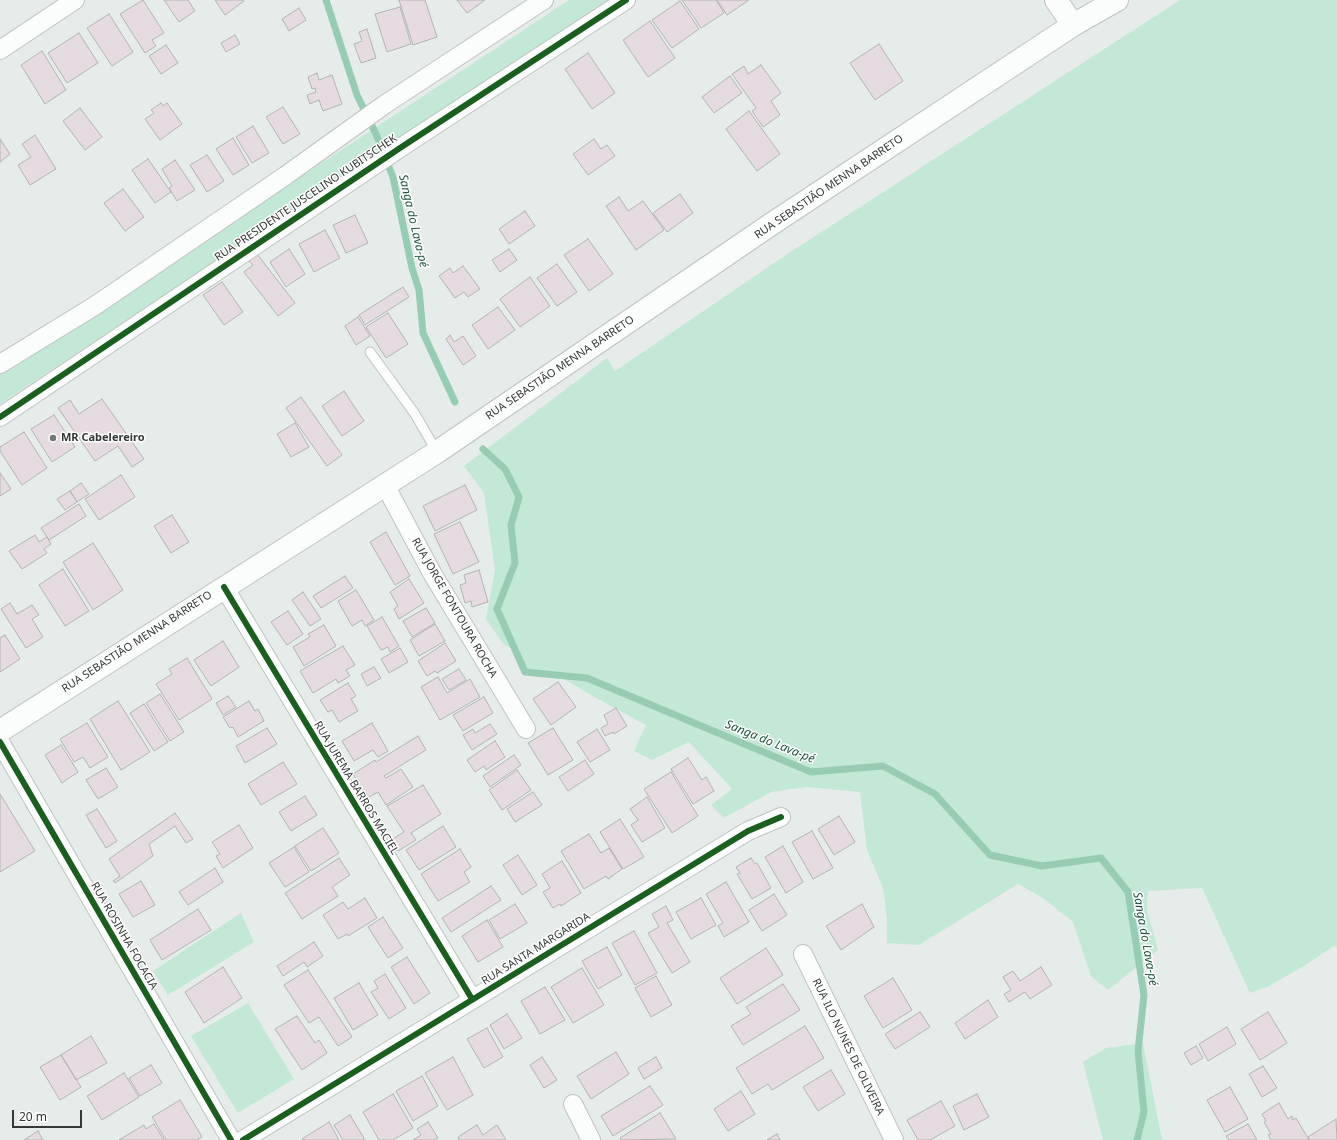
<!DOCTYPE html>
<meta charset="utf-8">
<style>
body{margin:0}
#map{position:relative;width:1337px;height:1140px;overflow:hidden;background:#e6ece9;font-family:"Noto Sans",sans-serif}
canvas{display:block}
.scale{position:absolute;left:12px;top:1110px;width:70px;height:18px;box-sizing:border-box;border:2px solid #343936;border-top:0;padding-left:5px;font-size:12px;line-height:14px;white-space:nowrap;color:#343936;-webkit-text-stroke:3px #fff;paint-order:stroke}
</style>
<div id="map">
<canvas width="1337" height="1140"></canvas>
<div class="scale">20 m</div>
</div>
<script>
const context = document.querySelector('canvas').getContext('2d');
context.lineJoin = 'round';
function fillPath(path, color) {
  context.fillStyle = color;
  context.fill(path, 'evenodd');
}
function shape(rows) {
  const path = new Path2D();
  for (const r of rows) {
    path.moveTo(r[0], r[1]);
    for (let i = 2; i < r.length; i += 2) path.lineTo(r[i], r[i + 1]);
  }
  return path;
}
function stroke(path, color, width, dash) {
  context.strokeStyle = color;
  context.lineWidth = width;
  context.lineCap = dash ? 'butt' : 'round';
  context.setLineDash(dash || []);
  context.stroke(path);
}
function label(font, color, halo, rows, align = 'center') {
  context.font = font + ' "Noto Sans",sans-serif';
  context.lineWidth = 3;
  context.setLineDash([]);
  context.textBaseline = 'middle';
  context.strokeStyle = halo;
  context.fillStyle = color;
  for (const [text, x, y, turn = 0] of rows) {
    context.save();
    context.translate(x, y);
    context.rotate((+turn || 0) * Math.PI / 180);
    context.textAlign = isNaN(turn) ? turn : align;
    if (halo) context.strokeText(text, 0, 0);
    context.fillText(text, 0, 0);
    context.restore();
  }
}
const green = shape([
 [569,0,612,0,0,404,0,375],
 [1180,0,1337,0,1337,947,1334,946,1304,966,1267,987,1250,993,1202,888,1148,891,1147,910,1158,950,1108,990,1091,976,1073,922,1043,898,1018,884,919,945,887,943,887,919,883,888,867,850,860,792,806,787,771,792,724,818,711,805,732,789,689,742,652,760,634,751,646,725,587,693,558,675,525,672,516,650,504,645,486,619,495,570,484,493,464,466,607,358,615,371,789,253],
 [241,913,254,942,168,995,153,971],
 [248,1003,294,1079,238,1113,191,1036],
 [1143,1043,1162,1140,1103,1140,1083,1062,1106,1048]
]);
const stream = shape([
 [326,0,357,95,376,134,393,177,412,268,419,290,423,333,455,402],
 [483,449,505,469,519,497,511,525,515,563,497,609,525,672,587,678,811,772,883,766,935,794,990,855,1042,866,1101,858,1128,892,1144,995,1138,1051,1144,1112,1137,1140]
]);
const building = shape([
 [143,0,164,33,152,40,156,46,145,53,120,14,143,0],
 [164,0,188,0,195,11,179,22,164,0],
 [215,0,243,0,244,1,225,15,215,0],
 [399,0,425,0,437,37,413,45,399,0],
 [457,0,485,0,467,13,457,0],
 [682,0,716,0,724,13,701,28,682,0],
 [717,0,749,0,727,15,717,0],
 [680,1,699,29,672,48,652,20,680,1],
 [400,7,411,44,387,52,375,14,400,7],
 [299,8,306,20,289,31,282,19,299,8],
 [109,14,133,52,112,66,87,28,109,14],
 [650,21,675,58,648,77,623,40,650,21],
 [367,29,376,58,361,63,354,44,362,41,359,32,367,29],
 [79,33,98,63,67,83,48,53,79,33],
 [235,35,240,44,226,52,221,43,235,35],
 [879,44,903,81,875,100,850,63,879,44],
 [166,45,178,63,161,74,149,56,166,45],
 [42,51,66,90,45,104,21,65,42,51],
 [588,53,615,93,592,109,565,69,588,53],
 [761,65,781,93,771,101,780,115,763,127,752,111,756,108,732,74,744,66,748,74,761,65],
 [317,73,319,80,332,75,342,104,323,111,319,100,310,104,307,95,316,92,315,88,312,89,308,77,317,73],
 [730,76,742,93,714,113,702,97,730,76],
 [161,103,163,106,167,103,182,124,160,140,145,119,154,113,151,110,161,103],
 [283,107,300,134,283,144,266,117,283,107],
 [80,108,102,137,85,150,63,121,80,108],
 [749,111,780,154,757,171,726,129,749,111],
 [253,126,269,153,252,163,236,137,253,126],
 [35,135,56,169,30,185,18,165,31,157,22,144,35,135],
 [233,138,249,165,233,175,216,149,233,138],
 [0,139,10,154,0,162,0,139],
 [594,139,601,149,607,145,615,156,588,175,573,154,594,139],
 [207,155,224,181,207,192,190,165,207,155],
 [148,159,171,192,155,203,132,170,148,159],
 [175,160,195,190,177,201,169,188,172,186,162,169,175,160],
 [123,189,144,217,125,231,104,203,123,189],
 [680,194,693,213,667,232,653,213,680,194],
 [619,197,628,211,643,201,664,230,636,250,606,206,619,197],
 [525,211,535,226,509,244,499,229,525,211],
 [355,215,368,243,346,253,333,225,355,215],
 [325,230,340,258,314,272,299,244,325,230],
 [588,239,613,274,589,291,564,255,588,239],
 [289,249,305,274,286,287,270,262,289,249],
 [509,249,517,260,500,272,492,260,509,249],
 [257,254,295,303,278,316,244,272,253,265,249,261,257,254],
 [557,264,577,292,557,306,537,278,557,264],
 [463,266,480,289,468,297,464,292,455,298,439,276,450,268,453,273,463,266],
 [530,277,550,306,520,327,500,299,530,277],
 [222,282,243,312,224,325,203,295,222,282],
 [403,287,409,297,365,325,359,315,403,287],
 [498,307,515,330,488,349,472,325,498,307],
 [388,313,408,344,386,358,366,327,388,313],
 [358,317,370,336,356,345,345,326,358,317],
 [450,335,454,342,463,336,476,356,463,365,446,339,450,335],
 [344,391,364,421,342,436,322,406,344,391],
 [301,397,342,455,327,466,286,408,301,397],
 [102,399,144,459,132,467,118,446,95,461,58,408,70,400,79,414,102,399],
 [54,415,75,447,52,462,31,429,54,415],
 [295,423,309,447,291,457,277,434,295,423],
 [24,432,47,468,22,485,0,451,0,447,24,432],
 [0,473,11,489,0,496,0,473],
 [121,475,135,497,99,520,85,499,121,475],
 [81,483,89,494,77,502,70,491,81,483],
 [465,485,477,510,435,531,423,506,465,485],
 [70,491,77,502,65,510,57,499,70,491],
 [79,504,86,516,49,540,41,528,79,504],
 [172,515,189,542,171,553,154,526,172,515],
 [460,522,479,562,453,574,434,534,460,522],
 [386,532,410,576,395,585,370,542,386,532],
 [35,535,39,542,47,537,51,544,44,549,47,553,22,569,9,551,35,535],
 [93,543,123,590,93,610,63,562,93,543],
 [63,569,89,611,65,626,39,585,63,569],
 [479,570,488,602,472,607,471,601,465,603,460,585,466,583,464,575,479,570],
 [345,576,353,588,321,608,313,596,345,576],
 [409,579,424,603,399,619,394,609,398,606,390,592,409,579],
 [356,590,374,620,365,626,362,620,352,626,338,601,356,590],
 [303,592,321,619,310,626,292,600,303,592],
 [10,603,17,614,32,605,39,615,32,619,43,637,26,648,1,609,10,603],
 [426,608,435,623,412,637,403,621,426,608],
 [288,611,303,634,287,645,271,622,288,611],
 [382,617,399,646,390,652,388,647,381,650,367,626,382,617],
 [435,624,445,641,419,656,410,640,435,624],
 [324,625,336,646,304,666,293,647,310,637,308,634,324,625],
 [5,635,20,659,0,672,0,638,5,635],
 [223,641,239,667,211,686,194,660,223,641],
 [445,643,456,661,437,673,435,671,427,676,418,661,445,643],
 [343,646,355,665,346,670,350,676,338,683,336,679,313,693,300,671,343,646],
 [400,648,408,662,389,673,381,659,400,648],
 [187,658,212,699,179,720,156,684,172,674,169,669,187,658],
 [374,667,381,678,367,686,361,674,374,667],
 [459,669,466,680,449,690,442,679,459,669],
 [438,677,447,693,470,679,480,697,440,720,421,687,438,677],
 [558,682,576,707,551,725,533,699,558,682],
 [348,683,356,696,351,699,358,711,339,722,332,710,328,712,320,700,348,683],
 [160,694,184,732,170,741,146,703,160,694],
 [228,696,236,707,223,715,216,703,228,696],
 [484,697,493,713,463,731,453,715,484,697],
 [118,701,150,752,121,770,90,719,118,701],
 [249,701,255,711,258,709,264,721,238,737,233,727,230,728,223,717,249,701],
 [144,704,168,742,154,751,130,713,144,704],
 [616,708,627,726,614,734,613,732,605,736,601,728,608,724,604,715,616,708],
 [87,723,108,757,90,768,83,757,74,762,60,739,87,723],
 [372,723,388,751,378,757,373,750,354,761,342,741,372,723],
 [490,724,497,734,472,750,463,735,473,729,475,733,490,724],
 [267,728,277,744,245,763,236,746,267,728],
 [553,728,573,760,548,775,528,743,553,728],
 [597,729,610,750,590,762,577,742,597,729],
 [418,736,426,750,384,776,386,778,401,769,413,787,386,805,378,792,367,798,353,774,375,760,376,762,418,736],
 [495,741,505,757,486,770,484,766,475,772,467,760,495,741],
 [61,745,78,772,62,783,45,755,61,745],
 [514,755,521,765,490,787,483,776,514,755],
 [688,758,702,780,706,777,714,791,693,804,671,769,688,758],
 [585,760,594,774,568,791,559,777,585,760],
 [283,762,297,784,261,805,248,784,283,762],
 [106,768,118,787,98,799,86,780,106,768],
 [517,770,531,790,502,810,489,790,517,770],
 [671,772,698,816,672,833,644,789,671,772],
 [423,785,441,814,411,833,416,840,398,851,391,840,404,832,387,806,423,785],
 [533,792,542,805,515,822,507,809,533,792],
 [0,794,35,851,0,872,0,794],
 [305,796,317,815,291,831,279,812,305,796],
 [647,797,665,828,642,842,631,825,638,820,630,809,647,797],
 [97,809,117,841,106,848,86,815,97,809],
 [175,813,193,839,186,843,175,826,149,844,153,856,115,883,113,881,120,876,109,859,175,813],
 [839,816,855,842,834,855,818,829,839,816],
 [620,819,644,857,623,869,600,832,620,819],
 [239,825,253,848,223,868,216,856,220,854,212,842,239,825],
 [443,826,456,847,419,870,406,850,443,826],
 [323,828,339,853,311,871,295,846,323,828],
 [812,831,833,868,813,879,792,842,812,831],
 [589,834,601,853,609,848,622,869,608,879,606,876,584,889,561,851,589,834],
 [783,846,803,882,786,893,765,857,783,846],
 [294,847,309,872,285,887,269,863,294,847],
 [460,849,471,867,464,872,470,882,438,901,421,874,460,849],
 [518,855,537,885,522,895,503,865,518,855],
 [339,858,350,875,332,887,338,896,302,919,285,893,339,858],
 [751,858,755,864,757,863,771,888,752,899,737,874,740,873,736,867,751,858],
 [562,861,581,893,561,906,560,904,553,908,543,892,550,888,542,874,562,861],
 [215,868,223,882,188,905,179,892,215,868],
 [141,881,155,905,133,917,119,894,141,881],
 [726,882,749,922,724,937,718,926,723,923,706,894,726,882],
 [491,886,501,900,451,932,442,918,491,886],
 [774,894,787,915,762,931,749,910,774,894],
 [365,898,377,918,348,936,347,934,338,939,323,915,343,902,348,909,365,898],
 [701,898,716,925,691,939,676,912,701,898],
 [515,904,527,923,500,939,489,920,515,904],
 [862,904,874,927,841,950,826,926,862,904],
 [666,906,673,920,667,923,690,962,672,973,648,933,659,927,652,914,666,906],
 [198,909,211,930,162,960,150,940,198,909],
 [383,917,403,948,388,958,368,927,383,917],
 [487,920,503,947,478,962,462,936,487,920],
 [634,931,657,973,635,985,612,943,634,931],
 [314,942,323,956,307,967,304,962,283,976,277,966,314,942],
 [607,947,622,975,598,989,582,961,607,947],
 [766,948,783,975,737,1004,720,978,766,948],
 [407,957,430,993,414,1004,391,967,407,957],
 [223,967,242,998,204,1023,185,992,223,967],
 [1041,967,1052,985,1030,999,1025,992,1009,1002,1004,994,1011,990,1003,977,1013,971,1020,981,1041,967],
 [582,968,604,1005,573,1023,551,987,582,968],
 [308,970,352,1037,338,1046,319,1017,309,1023,284,985,308,970],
 [385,974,406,1008,389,1019,371,992,378,988,374,981,385,974],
 [656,976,672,1005,651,1017,635,988,656,976],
 [893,978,912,1010,883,1028,864,996,893,978],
 [359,983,378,1015,353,1030,334,998,359,983],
 [783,984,800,1010,743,1045,731,1026,751,1014,746,1007,783,984],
 [545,987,565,1020,540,1034,521,1001,545,987],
 [988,1000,998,1017,965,1039,955,1023,988,1000],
 [920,1012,930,1027,895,1049,885,1034,920,1012],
 [1268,1012,1287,1043,1260,1060,1241,1029,1268,1012],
 [507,1014,522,1038,504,1049,490,1025,507,1014],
 [297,1016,315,1043,319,1040,327,1053,302,1070,275,1029,297,1016],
 [805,1026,824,1058,772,1090,768,1084,752,1094,736,1068,805,1026],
 [1227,1027,1236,1044,1208,1061,1199,1044,1227,1027],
 [487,1028,503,1057,484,1068,467,1039,487,1028],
 [91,1036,107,1063,76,1080,61,1055,91,1036],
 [1196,1046,1203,1058,1191,1065,1184,1053,1196,1046],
 [616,1052,629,1074,591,1099,577,1076,616,1052],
 [61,1055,81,1087,60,1100,40,1067,61,1055],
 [453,1057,473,1095,447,1110,425,1073,453,1057],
 [542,1057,557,1080,544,1088,530,1065,542,1057],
 [656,1057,662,1068,644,1079,638,1068,656,1057],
 [151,1065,162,1083,140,1096,129,1078,151,1065],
 [1263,1066,1277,1088,1262,1097,1249,1074,1263,1066],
 [831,1070,845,1094,818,1111,803,1087,831,1070],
 [124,1073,139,1097,102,1120,87,1096,124,1073],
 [422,1076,438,1106,413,1121,396,1091,422,1076],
 [650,1086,663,1105,613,1136,601,1116,650,1086],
 [1230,1087,1248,1119,1225,1132,1207,1100,1230,1087],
 [741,1091,755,1114,728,1131,714,1109,741,1091],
 [393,1094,413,1128,393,1140,379,1140,363,1112,393,1094],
 [977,1094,989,1117,964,1130,953,1106,977,1094],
 [180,1100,202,1137,197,1140,166,1140,152,1117,180,1100],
 [941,1101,955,1126,930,1140,918,1140,907,1120,941,1101],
 [1279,1103,1288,1119,1292,1116,1293,1120,1296,1118,1309,1140,1271,1140,1268,1135,1271,1134,1264,1122,1266,1121,1262,1114,1279,1103],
 [660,1113,676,1139,621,1140,620,1138,660,1113],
 [350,1115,365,1140,343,1140,334,1125,350,1115],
 [1336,1119,1337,1140,1310,1140,1308,1137,1336,1119],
 [329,1122,339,1140,303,1140,302,1139,329,1122],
 [428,1122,438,1138,434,1140,413,1140,421,1135,417,1129,428,1122],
 [154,1124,164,1140,119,1140,144,1125,146,1129,154,1124],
 [1248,1124,1257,1140,1229,1140,1226,1136,1248,1124],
 [477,1125,483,1135,497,1125,506,1140,459,1140,458,1137,477,1125],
 [38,1131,43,1140,24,1140,38,1131],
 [777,1134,780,1140,767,1140,777,1134]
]);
const service = shape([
 [370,352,415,414,437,452]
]);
const minor = shape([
 [0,50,75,0],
 [0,364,96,305,285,176,384,105,544,0],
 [0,417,400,148,626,0],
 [385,485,432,573,526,729],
 [224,587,472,999],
 [0,742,231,1140],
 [803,954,894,1140],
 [573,1104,591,1140],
 [243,1140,748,831,781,817]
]);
const secondary = shape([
 [1056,0,1073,25],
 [0,731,437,452,773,223,1073,25,1117,0]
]);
const cycleway = shape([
 [0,417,400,148,626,0],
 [224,587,472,999],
 [0,742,231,1140],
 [243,1140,748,831,781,817]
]);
const markers = [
 [53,438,4,"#727875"]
];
const streetNames = [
 ["RUA SEBASTIÃO MENNA BARRETO",829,187,-34],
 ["RUA PRESIDENTE JUSCELINO KUBITSCHEK",306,198,-34],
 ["RUA SEBASTIÃO MENNA BARRETO",560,368,-34],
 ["RUA JORGE FONTOURA ROCHA",454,608,60],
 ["RUA SEBASTIÃO MENNA BARRETO",137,642,-33],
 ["RUA JUREMA BARROS MACIEL",356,788,59],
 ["RUA ROSINHA FOCACIA",124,936,60],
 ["RUA SANTA MARGARIDA",536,949,-32],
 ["RUA ILO NUNES DE OLIVEIRA",848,1047,64]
];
const poiNames = [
 ["MR Cabelereiro",61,438]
];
const waterNames = [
 ["Sanga do Lava-pé",413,221,77],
 ["Sanga do Lava-pé",770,742,22],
 ["Sanga do Lava-pé",1145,939,80]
];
fillPath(green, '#c3e9d6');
stroke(stream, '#97ccb2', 7);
fillPath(building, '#e5dbe1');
stroke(building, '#b2b3b3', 1);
stroke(service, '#bfc3c1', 11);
stroke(minor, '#bfc3c1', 20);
stroke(secondary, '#bfc3c1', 24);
stroke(service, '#fbfcfc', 9);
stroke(minor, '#fbfcfc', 18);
stroke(secondary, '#fbfcfc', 22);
stroke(cycleway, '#1b5e20', 6);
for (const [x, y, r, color] of markers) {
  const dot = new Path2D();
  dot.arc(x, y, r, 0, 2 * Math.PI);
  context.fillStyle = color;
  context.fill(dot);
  stroke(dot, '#fff', 1.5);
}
label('11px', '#343936', '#fff', streetNames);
label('bold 11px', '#343936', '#fff', poiNames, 'left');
label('italic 12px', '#1e573e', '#fff', waterNames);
</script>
